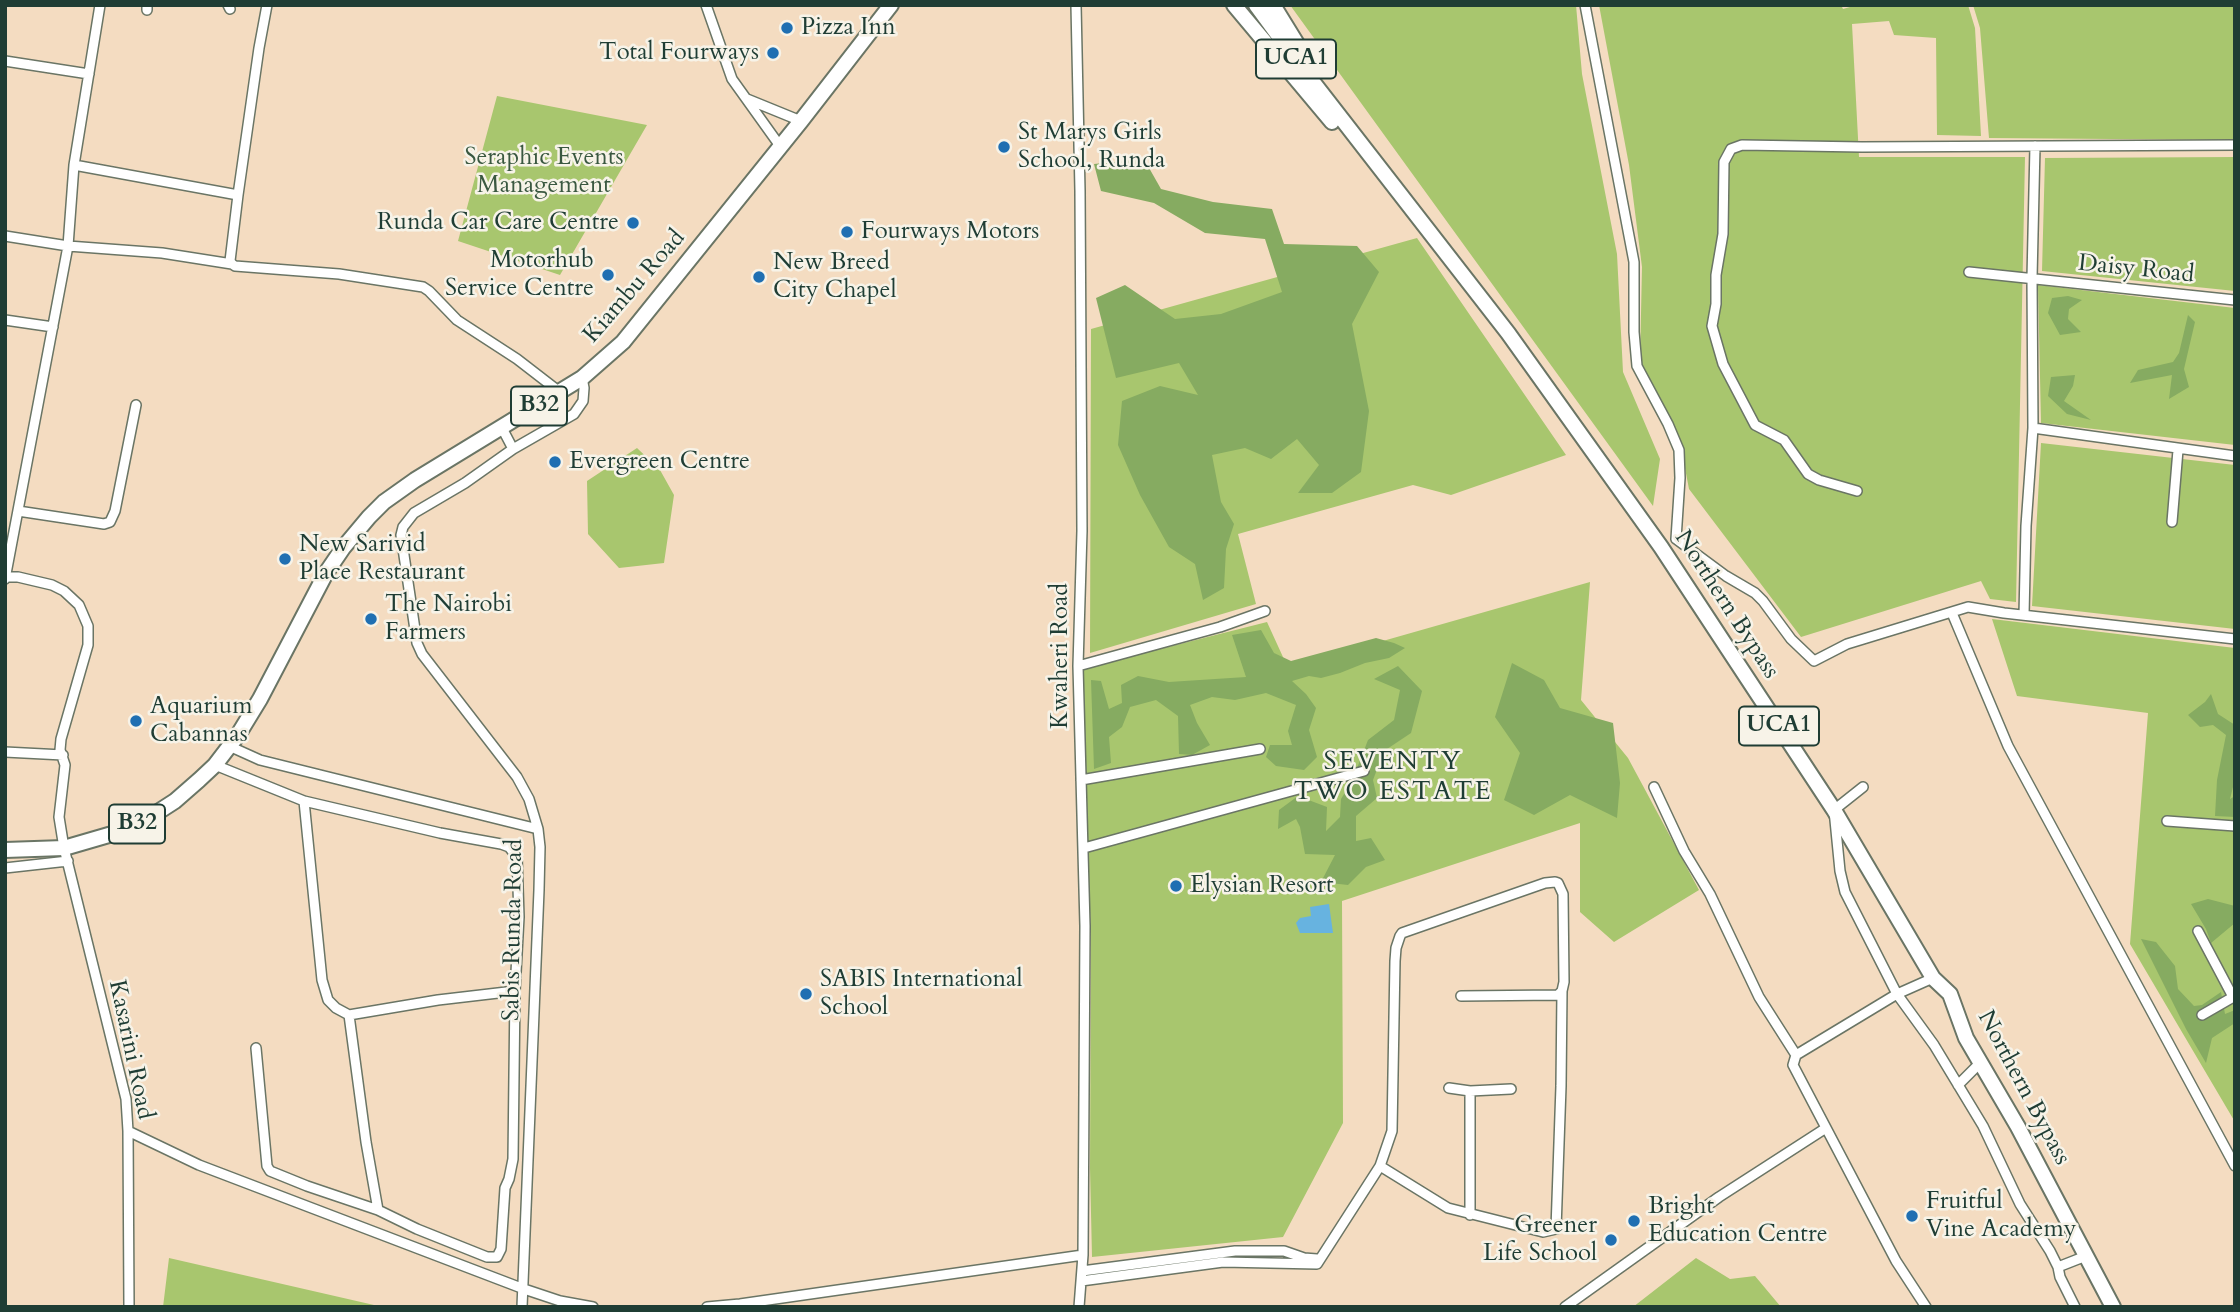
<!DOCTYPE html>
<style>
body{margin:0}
#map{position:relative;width:2240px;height:1312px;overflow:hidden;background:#f4dcc1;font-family:Cardo,serif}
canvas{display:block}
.frame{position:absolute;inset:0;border:7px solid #1f3d34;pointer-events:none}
</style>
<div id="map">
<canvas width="2240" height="1312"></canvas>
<div class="frame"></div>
</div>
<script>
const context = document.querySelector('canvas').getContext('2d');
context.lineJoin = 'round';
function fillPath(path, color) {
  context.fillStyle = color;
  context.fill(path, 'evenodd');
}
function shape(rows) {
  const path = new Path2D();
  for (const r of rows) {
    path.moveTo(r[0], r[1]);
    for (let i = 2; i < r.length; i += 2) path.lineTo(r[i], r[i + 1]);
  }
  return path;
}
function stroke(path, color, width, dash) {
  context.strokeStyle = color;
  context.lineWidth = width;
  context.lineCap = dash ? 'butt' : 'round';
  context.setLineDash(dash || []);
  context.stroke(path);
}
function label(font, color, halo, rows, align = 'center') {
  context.font = font + ' Cardo,serif';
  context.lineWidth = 5;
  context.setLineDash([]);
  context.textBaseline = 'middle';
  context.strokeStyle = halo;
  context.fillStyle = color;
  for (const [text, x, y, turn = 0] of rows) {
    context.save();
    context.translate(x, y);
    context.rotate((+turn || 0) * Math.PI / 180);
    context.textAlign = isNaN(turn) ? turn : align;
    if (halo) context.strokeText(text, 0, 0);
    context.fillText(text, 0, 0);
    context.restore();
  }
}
const green = shape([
 [1290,5,1576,5,1582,74,1617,254,1623,372,1660,459,1653,506],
 [1599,5,1841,5,1843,9,1857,5,1968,5,1975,28,1981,136,1937,135,1936,38,1894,35,1889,21,1852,24,1859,157,2025,157,2016,602,1990,599,1981,581,1801,637,1689,489,1679,437,1640,361,1642,267,1629,165],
 [1973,5,2235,5,2235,140,1989,138,1980,28],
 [497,96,647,125,560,275,458,241],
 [2235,157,2235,291,2042,271,2045,158],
 [1417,238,1566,455,1451,495,1413,485,1238,534,1256,604,1090,653,1091,329],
 [2038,285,2235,308,2235,445,2041,423],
 [2041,443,2235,465,2235,629,2032,606],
 [637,448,660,470,674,495,664,563,619,568,588,534,587,481],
 [1590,582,1581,700,1628,758,1699,890,1614,942,1580,912,1580,823,1342,901,1343,1123,1283,1237,1092,1257,1090,1168,1091,937,1081,669,1267,622,1288,668],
 [1992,619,2235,648,2235,1122,2130,944,2148,713,2017,696],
 [169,1258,374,1305,374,1307,163,1307],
 [1696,1258,1730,1279,1755,1276,1781,1307,1633,1307]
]);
const forest = shape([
 [1144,159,1161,189,1213,202,1272,209,1284,244,1357,246,1379,272,1352,324,1369,411,1361,472,1332,493,1298,493,1319,465,1297,439,1271,459,1245,448,1212,455,1221,502,1234,524,1226,549,1224,588,1203,600,1195,564,1169,547,1140,495,1118,445,1122,401,1160,386,1198,395,1179,363,1116,378,1096,298,1125,285,1175,319,1221,314,1282,292,1265,239,1205,233,1154,203,1101,191,1094,164],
 [2068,296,2082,300,2069,309,2068,319,2081,332,2060,335,2048,313,2052,298],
 [2188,315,2195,322,2184,369,2189,387,2169,399,2172,375,2130,383,2138,370,2173,362,2179,353],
 [2075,375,2073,386,2064,401,2091,420,2067,414,2048,396,2051,377],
 [1261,630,1274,653,1291,661,1376,638,1394,643,1405,648,1389,658,1365,663,1340,673,1321,678,1309,676,1292,681,1306,694,1316,708,1309,730,1317,757,1304,770,1276,766,1266,757,1270,745,1292,745,1288,731,1296,705,1266,693,1235,700,1212,697,1190,705,1197,723,1210,745,1192,755,1179,754,1178,716,1156,700,1130,707,1122,727,1109,737,1111,763,1094,769,1091,680,1101,681,1109,709,1122,703,1121,685,1138,676,1169,682,1246,677,1232,635],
 [1512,663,1544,680,1560,708,1613,723,1620,783,1617,818,1570,795,1534,815,1504,800,1520,753,1495,717],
 [1398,666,1422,691,1411,733,1384,751,1373,780,1377,798,1356,816,1356,841,1371,838,1385,860,1366,867,1348,885,1321,882,1335,855,1305,854,1300,827,1296,819,1278,829,1279,810,1298,796,1327,807,1326,831,1340,817,1341,799,1352,781,1368,740,1394,720,1400,690,1374,679],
 [2211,694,2218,714,2235,725,2235,779,2230,799,2235,796,2235,817,2215,816,2217,780,2226,735,2213,725,2200,727,2188,715,2205,702],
 [2208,899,2235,906,2235,923,2211,943,2206,929,2191,904],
 [2141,939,2156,942,2175,966,2178,989,2194,1006,2202,1005,2221,992,2225,1014,2235,1010,2235,1023,2212,1038,2206,1063,2186,1029]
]);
const water = shape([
 [1329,904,1333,933,1300,933,1296,923,1300,918,1311,916,1310,907]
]);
const minor = shape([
 [147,5,147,10],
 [228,5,230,9],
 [267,5,259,48,238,195,230,261,232,264,235,266,339,274,423,287,429,291,457,320,517,359,561,393],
 [706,5,732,79,780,146],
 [1076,5,1080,191,1082,531,1078,666,1085,926,1083,1255,1079,1307],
 [1585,5,1634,262,1634,332,1637,366,1668,424,1679,450,1680,478,1676,539],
 [5,61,89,74],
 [747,99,801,121],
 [74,165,238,195],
 [5,236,68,246,162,253,232,264],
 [1969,272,2235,300],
 [5,320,53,327],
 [502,428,513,449],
 [2033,428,2235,456],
 [1857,491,1819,480,1808,474,1784,440,1755,425,1723,364,1712,326,1716,304,1716,275,1723,234,1724,162,1731,149,1742,145,1862,147,2235,145],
 [18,511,104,524,110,522,115,511,136,405],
 [2172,522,2178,450],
 [1676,539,1726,576,1755,593,1763,601,1791,639,1814,661,1847,644,1968,607,2004,613,2235,639],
 [5,577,18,577,52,585,64,591,79,605,88,626,88,645,61,739,60,750,65,765,59,817,64,848,126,1099,128,1131,129,1307],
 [5,579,68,246,74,165,100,5],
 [1952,613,2008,746,2235,1166],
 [2024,615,2026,526,2033,428,2032,278,2035,146],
 [1078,666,1220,627,1265,611],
 [229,746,260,760,538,829],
 [5,752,63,755],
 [215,765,304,801,440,833,501,844,509,847,517,857,519,917,515,991,513,1159,509,1179,505,1188,501,1249,497,1257,487,1257,417,1229,378,1210,307,1186,270,1171,267,1166,256,1048],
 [1081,780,1260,749],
 [1654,787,1684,851,1710,894,1759,997,1796,1055],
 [1863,787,1834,810,1840,871,1845,892,1897,994,1934,1045,1983,1126,2020,1204,2050,1251,2058,1267,2060,1277,2075,1307],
 [304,801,322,980,328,1000,336,1008,349,1015,438,1000,515,991],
 [2167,821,2235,826],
 [1084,848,1364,771],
 [5,868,68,861],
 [2198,931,2233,997],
 [349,1015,366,1142,378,1210],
 [2202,1015,2235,996],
 [1958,1085,1980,1063],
 [1449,1088,1470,1091,1470,1215],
 [1470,1091,1511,1089],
 [128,1131,199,1165,524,1289,560,1301,593,1307],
 [1380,1166,1448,1208,1543,1232,1556,1229,1561,1086,1562,991],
 [2058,1267,2086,1256],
 [1082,1271,1235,1251,1284,1251,1304,1258,1317,1259],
 [1081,1281,1223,1262,1317,1264,1380,1166,1392,1131,1395,961,1396,948,1400,936,1402,933,1545,883,1555,882,1558,883,1563,894,1564,982,1562,991,1558,995,1461,996],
 [522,1307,539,890,540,847,538,829,529,799,517,777,422,654,417,643,401,535,403,527,414,513,465,483,513,449,574,414,583,401,584,388,582,378],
 [707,1307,740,1304,1083,1255],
 [1565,1307,1719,1197,1826,1128],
 [1926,1307,1896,1261,1793,1065,1796,1055,1897,994,1933,978]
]);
const primary = shape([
 [1234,5,1332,122],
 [1256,5,1306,73,1508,333,1661,547,1728,649,1834,810,1933,978,1950,994,1966,1038,2018,1127,2113,1307],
 [1273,5,1313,70]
]);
const trunk = shape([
 [5,850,64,848,119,832,144,821,175,801,199,780,215,765,238,735,260,699,326,573,343,548,369,517,384,502,415,480,582,378,623,342,801,121,891,5]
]);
const markers = [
 [787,28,7,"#1f6fb2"],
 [773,53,7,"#1f6fb2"],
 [1004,147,7,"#1f6fb2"],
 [633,223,7,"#1f6fb2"],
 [847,232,7,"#1f6fb2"],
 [608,275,7,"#1f6fb2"],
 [759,277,7,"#1f6fb2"],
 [555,462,7,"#1f6fb2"],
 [285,559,7,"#1f6fb2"],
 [371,619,7,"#1f6fb2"],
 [136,721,7,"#1f6fb2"],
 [1176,886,7,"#1f6fb2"],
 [806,994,7,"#1f6fb2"],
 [1912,1216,7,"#1f6fb2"],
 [1634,1221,7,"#1f6fb2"],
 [1611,1240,7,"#1f6fb2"]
];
const shields = [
 [1296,59,80],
 [539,406,56],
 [1779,726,80],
 [137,824,56]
];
const shieldNames = [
 ["UCA1",1296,59],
 ["B32",539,406],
 ["UCA1",1779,726],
 ["B32",137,824]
];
const poiNames = [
 ["Pizza Inn",801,28],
 ["Total Fourways",759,53,"right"],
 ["St Marys Girls",1018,133],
 ["School, Runda",1018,161],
 ["Runda Car Care Centre",619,223,"right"],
 ["Fourways Motors",861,232],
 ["Motorhub",594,261,"right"],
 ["Service Centre",594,289,"right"],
 ["New Breed",773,263],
 ["City Chapel",773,291],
 ["Evergreen Centre",569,462],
 ["New Sarivid",299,545],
 ["Place Restaurant",299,573],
 ["The Nairobi",385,605],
 ["Farmers",385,633],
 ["Aquarium",150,707],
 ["Cabannas",150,735],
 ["Elysian Resort",1190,886],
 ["SABIS International",820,980],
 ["School",820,1008],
 ["Fruitful",1926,1202],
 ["Vine Academy",1926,1230],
 ["Bright",1648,1207],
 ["Education Centre",1648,1235],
 ["Greener",1597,1226,"right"],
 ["Life School",1597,1254,"right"]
];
const parkNames = [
 ["Seraphic Events",544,158],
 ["Management",544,186]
];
const streetNames = [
 ["Daisy Road",2136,270,6],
 ["Kiambu Road",635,287,-49],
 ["Northern Bypass",1726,605,57],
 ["Kwaheri Road",1061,656,-90],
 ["Sabis Runda Road",514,930,-89],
 ["Kasarini Road",130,1050,78],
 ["Northern Bypass",2023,1088,62]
];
const neighbourhoodNames = [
 ["SEVENTY",1393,763],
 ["TWO ESTATE",1393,793]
];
fillPath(green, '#a8c66e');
fillPath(forest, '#86ab61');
fillPath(water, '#67b3e0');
stroke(minor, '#6a7565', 12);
stroke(primary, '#6a7565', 18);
stroke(trunk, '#6a7565', 18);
stroke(minor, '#fff', 9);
stroke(primary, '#fff', 14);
stroke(trunk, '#fff', 14);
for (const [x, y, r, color] of markers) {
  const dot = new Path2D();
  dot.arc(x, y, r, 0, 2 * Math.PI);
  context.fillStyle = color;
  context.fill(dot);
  stroke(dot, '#f7f3e8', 2.5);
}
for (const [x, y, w] of shields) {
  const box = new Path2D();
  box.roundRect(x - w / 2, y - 19.5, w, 39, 5);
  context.fillStyle = '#f7f3e8';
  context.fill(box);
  stroke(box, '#1f3d34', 2);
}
label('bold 23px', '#1f3d34', null, shieldNames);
label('24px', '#1f3d34', '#f7f3e8', poiNames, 'left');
label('24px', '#3a5840', '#f7f3e8', parkNames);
label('24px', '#1f3d34', '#f7f3e8', streetNames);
context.letterSpacing = '2px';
label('26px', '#1f3d34', '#f7f3e8', neighbourhoodNames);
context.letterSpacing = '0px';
</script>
